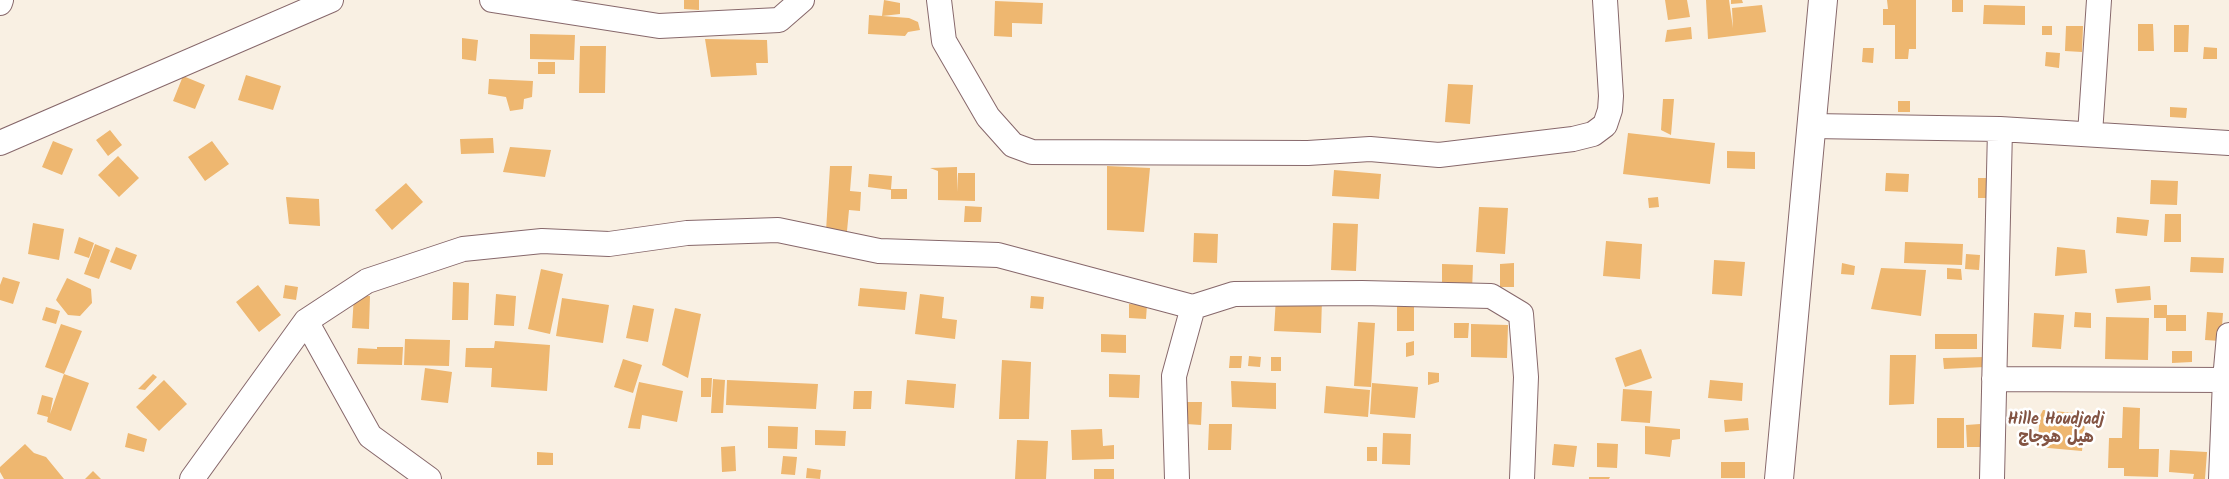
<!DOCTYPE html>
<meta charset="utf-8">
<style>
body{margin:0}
canvas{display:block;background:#f9f0e3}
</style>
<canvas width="2229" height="479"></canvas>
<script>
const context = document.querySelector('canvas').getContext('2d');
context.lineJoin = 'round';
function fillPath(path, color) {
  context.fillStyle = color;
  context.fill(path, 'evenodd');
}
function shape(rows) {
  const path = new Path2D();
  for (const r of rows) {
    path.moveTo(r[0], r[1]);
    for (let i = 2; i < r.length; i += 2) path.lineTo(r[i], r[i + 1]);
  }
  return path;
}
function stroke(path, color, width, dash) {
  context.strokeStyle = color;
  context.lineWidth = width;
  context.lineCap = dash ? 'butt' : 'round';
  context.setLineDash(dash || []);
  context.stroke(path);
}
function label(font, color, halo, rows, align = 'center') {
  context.font = font + ' Kalam,"Playpen Sans Arabic",sans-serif';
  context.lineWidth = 5;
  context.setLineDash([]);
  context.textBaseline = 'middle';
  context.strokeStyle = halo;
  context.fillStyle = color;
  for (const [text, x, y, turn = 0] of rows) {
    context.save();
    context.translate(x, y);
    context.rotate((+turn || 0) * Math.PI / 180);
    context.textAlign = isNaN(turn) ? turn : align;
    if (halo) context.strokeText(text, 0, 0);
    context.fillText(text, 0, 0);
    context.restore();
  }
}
const building = shape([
 [684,0,699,0,699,10,684,9],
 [884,0,900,3,900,14,882,16],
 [1665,0,1687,0,1690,17,1668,20],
 [1706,0,1729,0,1733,28,1732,8,1762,5,1766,32,1708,39],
 [1731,0,1742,0,1743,3,1731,4],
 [1887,0,1916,0,1916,49,1909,49,1908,59,1895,59,1895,25,1883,25,1883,9,1888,9],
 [1952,0,1963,0,1963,12,1952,12],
 [995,1,1043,3,1042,24,1012,23,1012,37,994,36],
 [1984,5,2025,6,2025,25,1983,24],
 [869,15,909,18,918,22,920,30,908,32,905,36,868,34],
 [2138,24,2153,24,2154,51,2138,51],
 [2174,25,2189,25,2188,52,2174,52],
 [2042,26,2052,26,2052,35,2042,35],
 [2066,26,2083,26,2082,52,2065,51],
 [1691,27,1692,39,1665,42,1667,30],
 [530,34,575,35,574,60,530,59],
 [462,38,478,40,476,61,462,59],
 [705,39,767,40,768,63,756,63,757,75,711,77],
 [580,46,606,46,605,93,579,93],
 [2204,47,2217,48,2217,59,2203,59],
 [1863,48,1874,48,1873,63,1862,62],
 [2046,52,2060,53,2059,68,2045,66],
 [538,62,555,62,555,74,538,74],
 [246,75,281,86,273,110,238,100],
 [183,76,205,85,195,109,173,101],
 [489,79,533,81,532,97,524,99,523,109,510,111,506,97,488,94],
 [1448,84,1473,85,1470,124,1445,122],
 [1663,99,1674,99,1671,135,1661,130],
 [1898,101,1910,101,1910,112,1898,112],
 [2170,107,2187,108,2186,118,2170,117],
 [110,130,122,145,108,156,96,140],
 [1628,133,1715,143,1710,184,1623,174],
 [493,138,494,153,461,154,460,139],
 [53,141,73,149,62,175,42,167],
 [212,141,229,164,205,181,188,157],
 [510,147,551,150,545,177,503,172],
 [1727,151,1755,152,1755,169,1727,168],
 [118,156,139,178,119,197,98,175],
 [830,166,852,166,850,191,861,192,860,211,849,210,847,231,826,231],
 [1107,166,1150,168,1144,232,1107,230],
 [957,167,957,192,958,173,975,173,975,201,938,200,938,171,930,168],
 [1334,170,1381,174,1379,199,1332,196],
 [1886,173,1909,174,1908,192,1885,191],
 [869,174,892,176,891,189,907,189,907,199,891,199,891,190,868,187],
 [1978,178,1994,178,1994,198,1978,198],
 [2151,180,2178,181,2177,205,2150,204],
 [406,183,423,202,392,230,375,210],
 [286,197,319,199,320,226,289,224],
 [1658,197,1659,207,1649,208,1648,198],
 [965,206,982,207,981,222,964,222],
 [1479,207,1508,208,1505,254,1476,252],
 [2165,214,2181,214,2181,242,2164,242],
 [2117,217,2149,220,2147,236,2116,233],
 [33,223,64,229,59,260,28,254],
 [1333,223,1358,224,1356,271,1331,270],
 [1194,233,1218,234,1217,263,1193,262],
 [79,237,94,243,89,258,74,253],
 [1606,241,1642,244,1640,279,1603,276],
 [1905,242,1963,244,1962,265,1904,263],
 [95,244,110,250,99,279,84,274],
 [116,247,137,255,131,270,110,262],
 [2057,247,2085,250,2087,273,2055,276],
 [1966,254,1980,255,1979,270,1965,269],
 [2191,257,2224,258,2223,273,2190,272],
 [1714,260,1745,262,1742,296,1712,294],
 [1514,263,1514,287,1500,287,1500,264],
 [1842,263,1855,266,1854,275,1841,274],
 [1442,264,1473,265,1472,291,1442,290],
 [1881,268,1926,270,1921,316,1871,309],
 [1947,268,1961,269,1962,280,1947,279],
 [541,269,563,274,550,334,528,329],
 [3,277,20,282,13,304,0,300,0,285],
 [67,278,91,289,92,303,80,316,68,315,56,300],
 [453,282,469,283,468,320,452,320],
 [258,285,281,315,259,332,236,302],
 [285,285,298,287,296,300,283,298],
 [2150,286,2151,300,2117,303,2115,289],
 [860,288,907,292,905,310,858,306],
 [496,294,516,296,514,326,494,325],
 [920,294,944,297,942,318,957,320,955,339,915,334],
 [354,295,370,296,369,329,352,328],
 [1031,296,1044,297,1043,309,1030,308],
 [1276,297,1322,299,1321,333,1274,331],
 [562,298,609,305,603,343,556,336],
 [1397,300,1414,300,1414,331,1397,331],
 [1129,304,1147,305,1146,319,1129,318],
 [633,305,654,309,648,342,626,338],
 [2154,305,2167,305,2167,315,2186,315,2186,331,2166,331,2166,318,2154,318],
 [46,307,60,311,56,324,42,320],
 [675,308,701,314,688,378,662,365],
 [2075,312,2091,313,2091,328,2074,327],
 [2207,312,2223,313,2221,341,2205,340],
 [2034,313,2064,315,2061,349,2032,347],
 [2106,317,2149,318,2148,360,2105,359],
 [1358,322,1375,323,1371,387,1354,386],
 [1454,323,1469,323,1468,338,1454,338],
 [61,324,82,331,64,374,45,367],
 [1471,324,1508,325,1507,358,1471,357],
 [1101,334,1126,335,1126,353,1101,352],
 [1935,334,1977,334,1977,349,1935,349],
 [405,339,450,340,449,366,404,365],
 [495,341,550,345,547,391,491,387,492,368,465,367,466,348,494,348],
 [1414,341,1414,355,1406,357,1406,343],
 [377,347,403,347,402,365,357,364,358,348,377,349],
 [1641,349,1652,378,1625,387,1615,358],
 [2172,351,2192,351,2192,362,2172,363],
 [1890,355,1916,355,1914,404,1889,405],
 [1230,356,1242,356,1241,368,1229,368],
 [1249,356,1261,357,1260,367,1248,366],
 [1271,357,1281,357,1281,371,1271,371],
 [1985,357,1985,367,1944,369,1943,358],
 [623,359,642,365,633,393,614,387],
 [1002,360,1031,362,1029,419,999,419],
 [425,368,452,372,448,403,421,400],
 [1428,372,1439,373,1439,382,1428,385],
 [64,374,89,383,71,431,47,422,48,417,37,414,42,395,53,398,50,414],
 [153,374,157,377,145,390,138,389],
 [1109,374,1140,375,1139,398,1109,397],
 [701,378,712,378,711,397,701,397],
 [713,379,725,380,723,413,711,413],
 [164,380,187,404,159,431,136,407],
 [727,380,818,384,816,409,726,405],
 [907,380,956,384,954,408,905,404],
 [1710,380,1743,383,1742,401,1708,398],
 [1231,381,1276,383,1276,409,1232,407],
 [639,382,683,391,677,422,642,415,640,429,628,428],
 [1372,383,1418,387,1415,418,1370,414],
 [1326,386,1370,390,1368,417,1324,413],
 [1623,389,1652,391,1650,423,1621,421],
 [854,391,872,391,871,409,853,409],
 [1187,402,1202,402,1201,425,1186,424],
 [2123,407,2140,408,2139,449,2159,449,2158,477,2124,476,2124,468,2108,468,2109,438,2122,438],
 [2043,410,2086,414,2082,451,2037,447,2040,416],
 [1748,418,1749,430,1725,432,1724,420],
 [1937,418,1964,418,1964,448,1937,448],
 [1209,424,1232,424,1231,450,1208,450],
 [1980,424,1980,447,1967,447,1966,425],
 [768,426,798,427,797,449,768,448],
 [1645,426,1680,429,1680,439,1672,440,1670,457,1645,454],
 [1102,429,1103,446,1114,445,1114,459,1072,460,1071,430],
 [815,430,846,431,845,446,815,445],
 [128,433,147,439,144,452,125,447],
 [1383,433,1411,434,1410,465,1382,464],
 [1017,440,1048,441,1046,479,1015,479],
 [1597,443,1618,444,1617,468,1597,467],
 [25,444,34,453,46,457,64,479,4,479,0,472,0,467],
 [1554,444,1577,446,1574,467,1552,465],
 [735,446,736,471,722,472,721,447],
 [1367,447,1377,447,1377,461,1367,461],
 [2170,450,2207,452,2205,479,2193,479,2194,474,2169,472],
 [537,452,553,453,553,465,537,465],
 [783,456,797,457,795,475,781,474],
 [1721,462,1745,462,1745,478,1721,478],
 [807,468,821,470,820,479,806,478],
 [1094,469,1114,469,1114,479,1094,479],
 [93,471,101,479,85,479],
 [1589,477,1610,477,1609,479,1589,479]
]);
const minor = shape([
 [492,0,659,26,779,20,802,0],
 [939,0,944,41,988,117,1013,145,1032,152,1308,153,1370,149,1439,155,1573,139,1593,134,1605,125,1610,110,1611,96,1605,0],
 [0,3,1,0],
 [1812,126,2000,129,2229,143],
 [2090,134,2099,0],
 [0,143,331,0],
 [306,321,370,436,429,479],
 [1994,379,2225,380],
 [192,479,306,321,367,281,463,249,542,241,609,244,687,233,778,230,879,251,998,255,1193,307],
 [1177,479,1174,376,1193,307,1234,294,1362,293,1491,296,1521,314,1526,377,1522,479],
 [1992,479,2000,129],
 [2221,479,2225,380,2229,335]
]);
const tertiary = shape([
 [1779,479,1823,0]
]);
const neighbourhoodNames = [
 ["Hille Houdjadj",2056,421],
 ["هيل هوجاج",2056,439]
];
fillPath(building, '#eeb770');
stroke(minor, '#87686b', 26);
stroke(tertiary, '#87686b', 30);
stroke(minor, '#fff', 24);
stroke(tertiary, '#fff', 28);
label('bold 16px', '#835443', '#fff', neighbourhoodNames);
</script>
